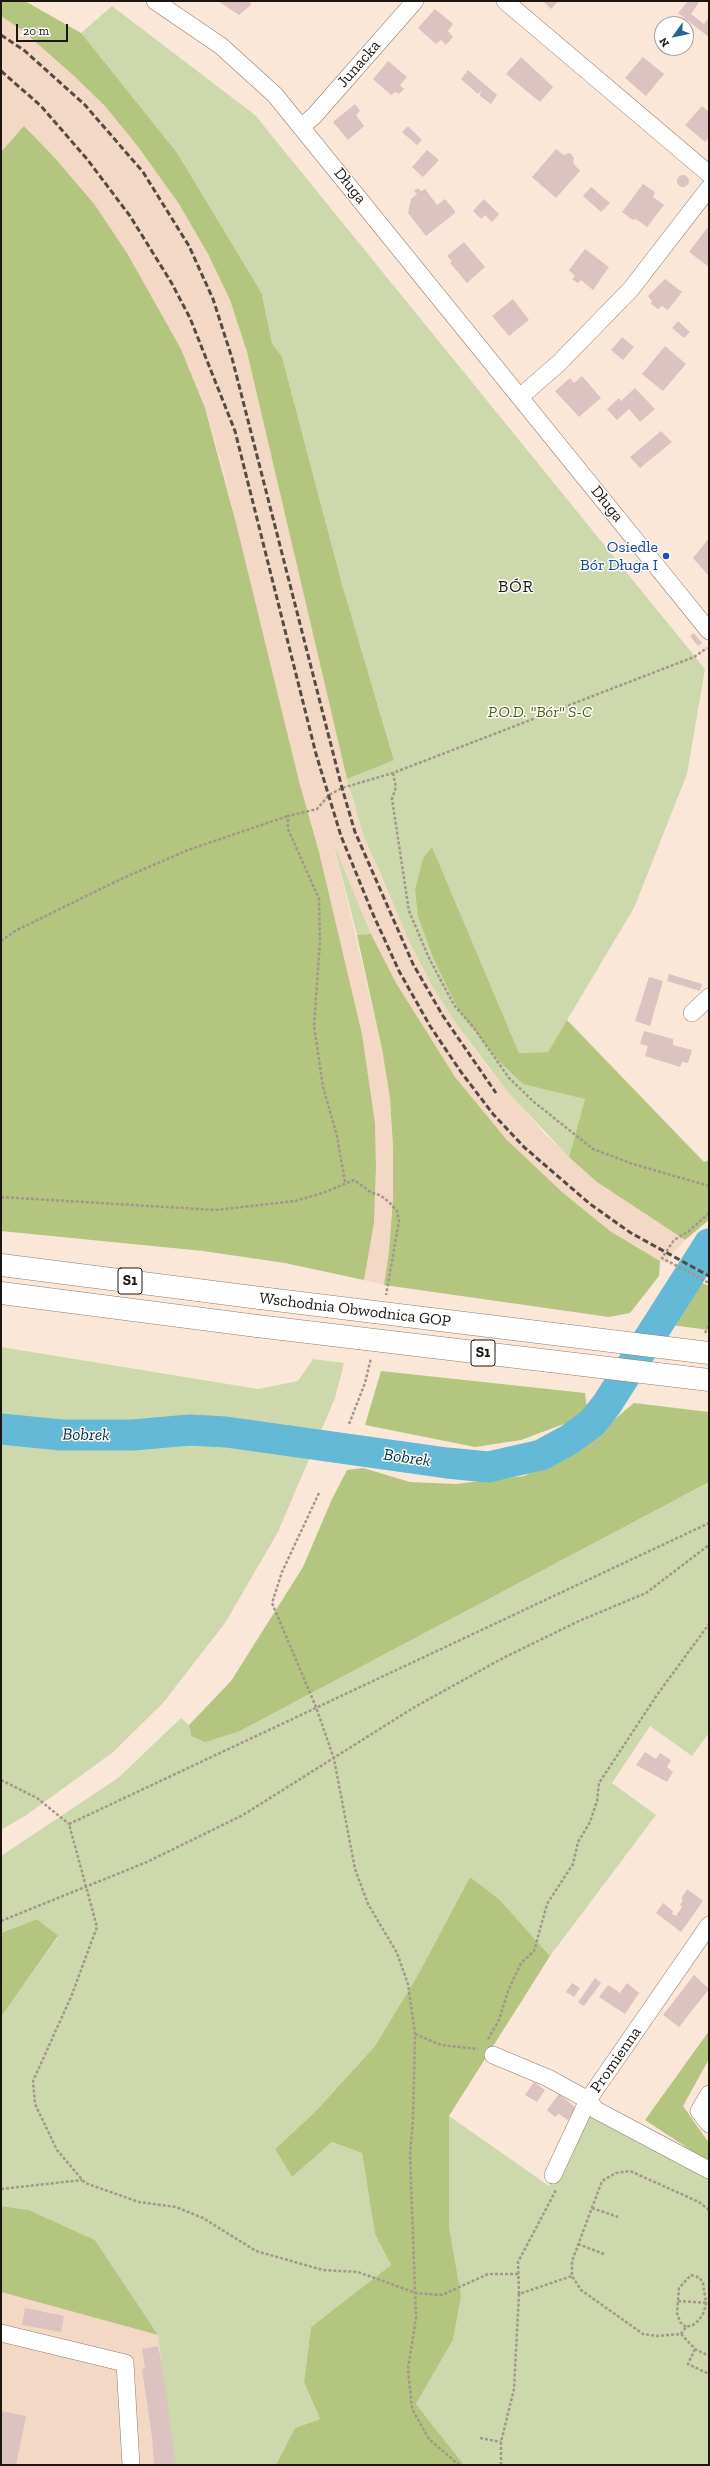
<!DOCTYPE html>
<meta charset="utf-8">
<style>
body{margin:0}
#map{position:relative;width:710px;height:2466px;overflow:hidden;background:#fbe7d8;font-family:"Zilla Slab",serif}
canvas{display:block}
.frame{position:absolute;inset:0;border:2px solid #1c1510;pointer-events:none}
.north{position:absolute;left:654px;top:16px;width:40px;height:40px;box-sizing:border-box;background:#fff;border:1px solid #a4a19f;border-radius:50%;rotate:237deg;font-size:11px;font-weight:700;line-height:16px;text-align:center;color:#1c1510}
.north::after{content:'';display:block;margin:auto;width:14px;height:18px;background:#23659b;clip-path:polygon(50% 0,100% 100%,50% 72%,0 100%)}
.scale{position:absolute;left:16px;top:24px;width:52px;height:18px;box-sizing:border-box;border:2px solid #1c1510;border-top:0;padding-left:5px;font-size:12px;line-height:14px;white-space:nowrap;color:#1c1510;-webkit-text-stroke:3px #fff;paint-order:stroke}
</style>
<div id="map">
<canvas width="710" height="2466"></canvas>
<div class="frame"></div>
<div class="north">N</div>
<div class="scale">20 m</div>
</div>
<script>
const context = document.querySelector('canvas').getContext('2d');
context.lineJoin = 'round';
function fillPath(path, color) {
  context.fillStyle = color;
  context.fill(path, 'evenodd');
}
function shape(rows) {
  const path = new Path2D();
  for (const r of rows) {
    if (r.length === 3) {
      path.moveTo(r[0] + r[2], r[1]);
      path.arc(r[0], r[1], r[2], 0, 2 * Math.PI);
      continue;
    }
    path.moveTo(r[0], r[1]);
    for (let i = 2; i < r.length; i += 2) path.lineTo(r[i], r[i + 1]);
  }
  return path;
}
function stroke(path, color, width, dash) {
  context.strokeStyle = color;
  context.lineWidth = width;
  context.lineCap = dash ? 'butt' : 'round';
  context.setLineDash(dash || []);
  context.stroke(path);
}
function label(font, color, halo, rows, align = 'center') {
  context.font = font + ' "Zilla Slab",serif';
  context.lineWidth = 3;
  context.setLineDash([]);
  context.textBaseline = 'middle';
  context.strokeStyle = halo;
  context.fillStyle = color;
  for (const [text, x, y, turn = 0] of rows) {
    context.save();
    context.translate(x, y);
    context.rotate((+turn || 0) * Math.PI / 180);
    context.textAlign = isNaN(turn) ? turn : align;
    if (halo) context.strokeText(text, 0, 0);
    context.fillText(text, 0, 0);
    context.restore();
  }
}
const built = shape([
 [1,16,23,31,73,75,105,106,139,148,179,204,208,254,230,300,247,352,353,802,382,880,435,991,457,1025,489,1069,545,1134,597,1182,685,1240,664,1263,610,1231,562,1192,506,1139,479,1108,455,1077,395,983,371,934,335,849,382,1049,390,1098,393,1147,393,1198,389,1251,384,1285,364,1280,374,1223,376,1167,375,1123,362,1034,319,852,299,781,221,462,205,408,181,349,127,253,95,205,55,158,25,126,1,152],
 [1,2292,158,2335,174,2465,1,2465]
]);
const green = shape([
 [112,6,255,115,705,669,687,774,634,908,548,1052,519,1053,432,848,423,858,415,889,497,1059,585,1099,569,1157,507,1091,457,1025,435,991,411,945,363,834,347,779,394,759,342,584,282,357,272,343,262,294,81,33],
 [334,845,371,934,357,935],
 [1,1347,258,1389,298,1381,313,1359,344,1363,335,1398,278,1532,225,1623,163,1703,112,1753,25,1816,1,1830],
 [709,1482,709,1733,692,1756,650,1726,612,1783,656,1815,550,1956,499,1899,470,1877,419,1973,375,2046,315,2112,275,2149,292,2177,332,2142,362,2153,375,2233,391,2265,311,2327,304,2382,320,2419,295,2428,276,2465,174,2465,158,2335,126,2287,95,2240,29,2210,1,2206,1,2017,58,1937,37,1919,1,1933,1,1856,118,1778,181,1718,189,1725,191,1736,240,1731],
 [589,2114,709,2175,709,2465,464,2465,416,2404,453,2340,460,2296,449,2227,449,2116,549,2186]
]);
const forest = shape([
 [1,1,25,1,81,33,177,153,262,294,272,343,282,357,342,584,394,760,347,779,247,352,230,300,208,254,179,204,139,148,105,106,73,75,23,31,1,16],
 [24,126,55,158,95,205,127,253,181,349,205,408,236,523,299,781,319,852,362,1034,375,1123,376,1167,374,1223,364,1280,285,1263,203,1251,1,1231,1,152],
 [432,847,519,1053,548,1052,567,1020,704,1162,709,1160,709,1220,685,1240,597,1182,569,1157,585,1099,523,1084,497,1059,458,1009,434,960,418,916,415,889,423,858],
 [371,934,396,983,455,1077,506,1139,562,1192,610,1231,660,1261,659,1276,630,1313,609,1317,384,1285,389,1251,393,1198,393,1147,390,1098,382,1049,357,935],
 [698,1281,709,1286,709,1330,671,1325],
 [381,1371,585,1393,587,1409,569,1422,521,1440,475,1447,365,1425],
 [634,1403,709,1412,709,1482,240,1731,205,1742,191,1736,189,1725,231,1681,303,1567,332,1499,347,1470,363,1468,410,1482,456,1484,524,1476,579,1449],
 [470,1877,499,1899,550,1956,449,2116,449,2227,461,2296,453,2340,416,2404,464,2465,276,2465,295,2428,320,2419,304,2382,311,2327,391,2265,375,2234,362,2153,332,2142,292,2177,275,2149,315,2112,375,2046,419,1973],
 [37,1919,58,1936,1,2017,1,1933],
 [709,2031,709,2059,683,2106,709,2143,709,2162,645,2120],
 [1,2206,29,2210,95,2240,158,2335,1,2292]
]);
const river = shape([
 [1,1429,61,1435,133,1435,190,1430,226,1432,447,1463,488,1467,541,1455,567,1441,592,1423,607,1404,709,1244]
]);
const building = shape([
 [218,1,250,1,251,5,239,15],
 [543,1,558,1,551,9],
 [688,1,700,1,691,14,704,24,709,17,709,37,678,13],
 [435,9,453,24,448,31,453,37,446,45,441,40,436,44,418,28],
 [521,57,553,87,540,102,506,74],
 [643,57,664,74,646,96,625,78],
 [388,61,407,77,400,85,404,89,399,94,395,92,391,95,373,79],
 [468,70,497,95,491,104,480,96,481,91,478,94,461,79],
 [355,104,360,111,356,115,364,126,348,140,333,122],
 [702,106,709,112,709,137,705,142,685,125],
 [408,126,422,140,417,145,402,132],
 [556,149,563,155,570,153,574,158,573,163,580,171,556,198,532,177],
 [427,150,439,160,423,177,412,167],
 [683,181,6],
 [643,184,655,192,653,197,664,205,647,227,636,219,633,220,622,212],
 [591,187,610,203,601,212,583,196],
 [418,188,421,191,425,189,437,205,445,199,455,211,455,213,426,236,408,213,411,199,417,194,414,191],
 [484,199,499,214,492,222,485,215,481,219,473,211],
 [707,228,709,230,709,267,689,252],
 [464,242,485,267,467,283,450,263,452,261,447,256],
 [585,249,609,267,593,290,581,280,578,283,572,279,575,276,569,270],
 [665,279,682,292,668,310,662,306,658,309,651,304,652,301,648,296],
 [513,299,529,320,509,336,492,316],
 [678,321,690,332,684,338,672,328],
 [622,337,634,347,623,360,611,350],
 [665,346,686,364,663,391,642,374],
 [582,376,601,398,579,417,555,391,570,378,574,383],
 [635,388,655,409,640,422,629,409,617,420,607,409,619,398,621,401],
 [661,431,672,442,640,468,630,457],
 [709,538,709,576,693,558],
 [694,633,702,643,698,646,690,636],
 [669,974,702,984,700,991,667,981],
 [649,977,663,981,650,1026,635,1021],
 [644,1031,673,1039,673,1045,692,1050,688,1063,682,1062,680,1067,645,1056,648,1046,640,1044],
 [645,1752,656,1759,660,1753,671,1760,667,1767,673,1772,667,1782,636,1765],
 [687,1889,703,1901,681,1932,656,1913,663,1903,673,1911,672,1914,676,1916,682,1907,680,1905,683,1900,681,1899],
 [694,1975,709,1989,679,2027,663,2015],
 [595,1978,601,1983,584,2006,578,2002],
 [572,1983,580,1988,574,1997,566,1992],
 [627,1983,639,1993,625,2014,599,1997,608,1985,620,1993],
 [534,2082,545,2090,537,2102,525,2095],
 [559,2094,576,2108,568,2120,559,2114,555,2117,547,2110],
 [25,2308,64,2316,61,2332,22,2325],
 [158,2346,162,2365,176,2465,154,2465,152,2437,142,2369,145,2368,142,2349],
 [1,2411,26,2416,16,2465,1,2465]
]);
const path = shape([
 [393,773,396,787,392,799,409,911,429,958,454,1005,474,1028,509,1078,534,1102,593,1149,633,1164,709,1186],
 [1,941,15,931,121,879,188,850,288,816],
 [345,1182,337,1136,323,1087,314,1026,320,940,319,899,288,829,288,816,317,809,329,795,342,788,393,773,694,657,707,648],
 [1,1197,216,1210,295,1201,323,1193,354,1180,372,1193,380,1195,389,1202,397,1211,399,1221,386,1295],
 [709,1213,689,1231,674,1240,662,1258,709,1283],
 [705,1333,709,1325],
 [349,1424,365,1383,371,1358],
 [319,1493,282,1572,272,1603,316,1707,334,1759,355,1869,368,1904,397,1953,408,1984,415,2034,413,2119,410,2155,416,2318,408,2369,412,2409,429,2439,459,2465],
 [1,1780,37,1798,69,1824],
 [1,1921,147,1862,243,1815,413,1708,503,1658,579,1621,646,1593,709,1545],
 [415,2034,441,2045,478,2049],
 [488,2039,499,2020,508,1991,521,1963,534,1951,547,1904,573,1864,578,1842,590,1822,597,1801,599,1783,657,1695,709,1624],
 [1,2189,82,2180],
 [592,2208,618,2217],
 [578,2244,604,2254],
 [518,2274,488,2274,442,2295,416,2293,358,2272,323,2270,256,2251,203,2218,176,2207,139,2202,85,2183,57,2150,35,2104,33,2081,71,1997,97,1927,69,1824,709,1523],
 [519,2294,518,2262,556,2190],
 [678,2301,709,2303],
 [686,2327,680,2322,677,2313,679,2288,691,2275,700,2278,703,2283,706,2303,704,2312,699,2320,693,2325,686,2327,681,2334,657,2336,643,2334,581,2290,572,2276,572,2261,602,2181,616,2173,630,2171,699,2202,709,2210],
 [681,2334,695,2349,709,2356],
 [695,2349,688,2364,709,2374],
 [480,2438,501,2442],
 [501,2465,501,2442,514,2389,519,2294,572,2276]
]);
const minor = shape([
 [155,1,221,46,275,95,709,631],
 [505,1,709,174],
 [302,126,314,116,415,1],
 [520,397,559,363,631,289,709,188],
 [692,1013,709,997],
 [709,1925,588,2100,596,2110,709,2170],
 [493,2055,548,2078,588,2100,553,2175],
 [709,2094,699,2111,709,2124],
 [1,2333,125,2363,131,2465]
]);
const highway = shape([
 [1,1265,260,1298],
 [1,1293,257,1326]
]);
const rail = shape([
 [1,35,25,51,85,105,143,172,189,246,213,299,232,358,342,788,355,832,413,964,443,1016,496,1093],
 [1,71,41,106,87,159,130,216,171,282,190,318,235,431,316,754,341,836,372,912,399,971,430,1026,461,1072,493,1114,524,1147,590,1204,631,1233,709,1276]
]);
const highwayBridge = shape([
 [260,1298,709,1353],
 [257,1326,709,1380]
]);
const markers = [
 [666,556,4,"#1a4fb4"]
];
const shields = [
 [130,1281,24],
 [483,1353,24]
];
const shieldNames = [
 ["S1",130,1281],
 ["S1",483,1353]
];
const streetNames = [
 ["Junacka",359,64,-49],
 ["Długa",350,186,51],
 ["Długa",607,504,51],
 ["Wschodnia Obwodnica GOP",355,1310,7],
 ["Promienna",616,2060,-55]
];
const transitNames = [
 ["Osiedle",658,547],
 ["Bór Długa I",658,565]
];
const parkNames = [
 ["P.O.D. \"Bór\" S-C",540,712]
];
const neighbourhoodNames = [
 ["BÓR",516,587]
];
const waterNames = [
 ["Bobrek",86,1435,1],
 ["Bobrek",407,1458,8]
];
fillPath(built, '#f3d8c5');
fillPath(green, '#cdd9ac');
fillPath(forest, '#b4c580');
stroke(river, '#64b9d7', 31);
fillPath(building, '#dcc2c0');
stroke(minor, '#8e7c6f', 18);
stroke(highway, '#8e7c6f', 23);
stroke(path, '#a5968b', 2.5, [3, 2]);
stroke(minor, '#fff', 17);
stroke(highway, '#fff', 22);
stroke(rail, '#564b44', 3, [6, 3]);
stroke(highwayBridge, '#8e7c6f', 23, []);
stroke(highwayBridge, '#fff', 22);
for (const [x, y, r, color] of markers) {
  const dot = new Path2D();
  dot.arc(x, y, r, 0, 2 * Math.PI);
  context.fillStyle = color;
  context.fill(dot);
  stroke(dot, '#fff', 1.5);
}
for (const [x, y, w] of shields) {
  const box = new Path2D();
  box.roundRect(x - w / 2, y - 13, w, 26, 3);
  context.fillStyle = '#fff';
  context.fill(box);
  stroke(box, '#1c1510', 1);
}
label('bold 15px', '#1c1510', null, shieldNames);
label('16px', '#1c1510', '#fff', streetNames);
label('16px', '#164399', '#fff', transitNames, 'right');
label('italic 16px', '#505e12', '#fff', parkNames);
context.letterSpacing = '1px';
label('17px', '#1c1510', '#fff', neighbourhoodNames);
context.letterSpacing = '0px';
label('italic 17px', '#052f3c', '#fff', waterNames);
</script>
